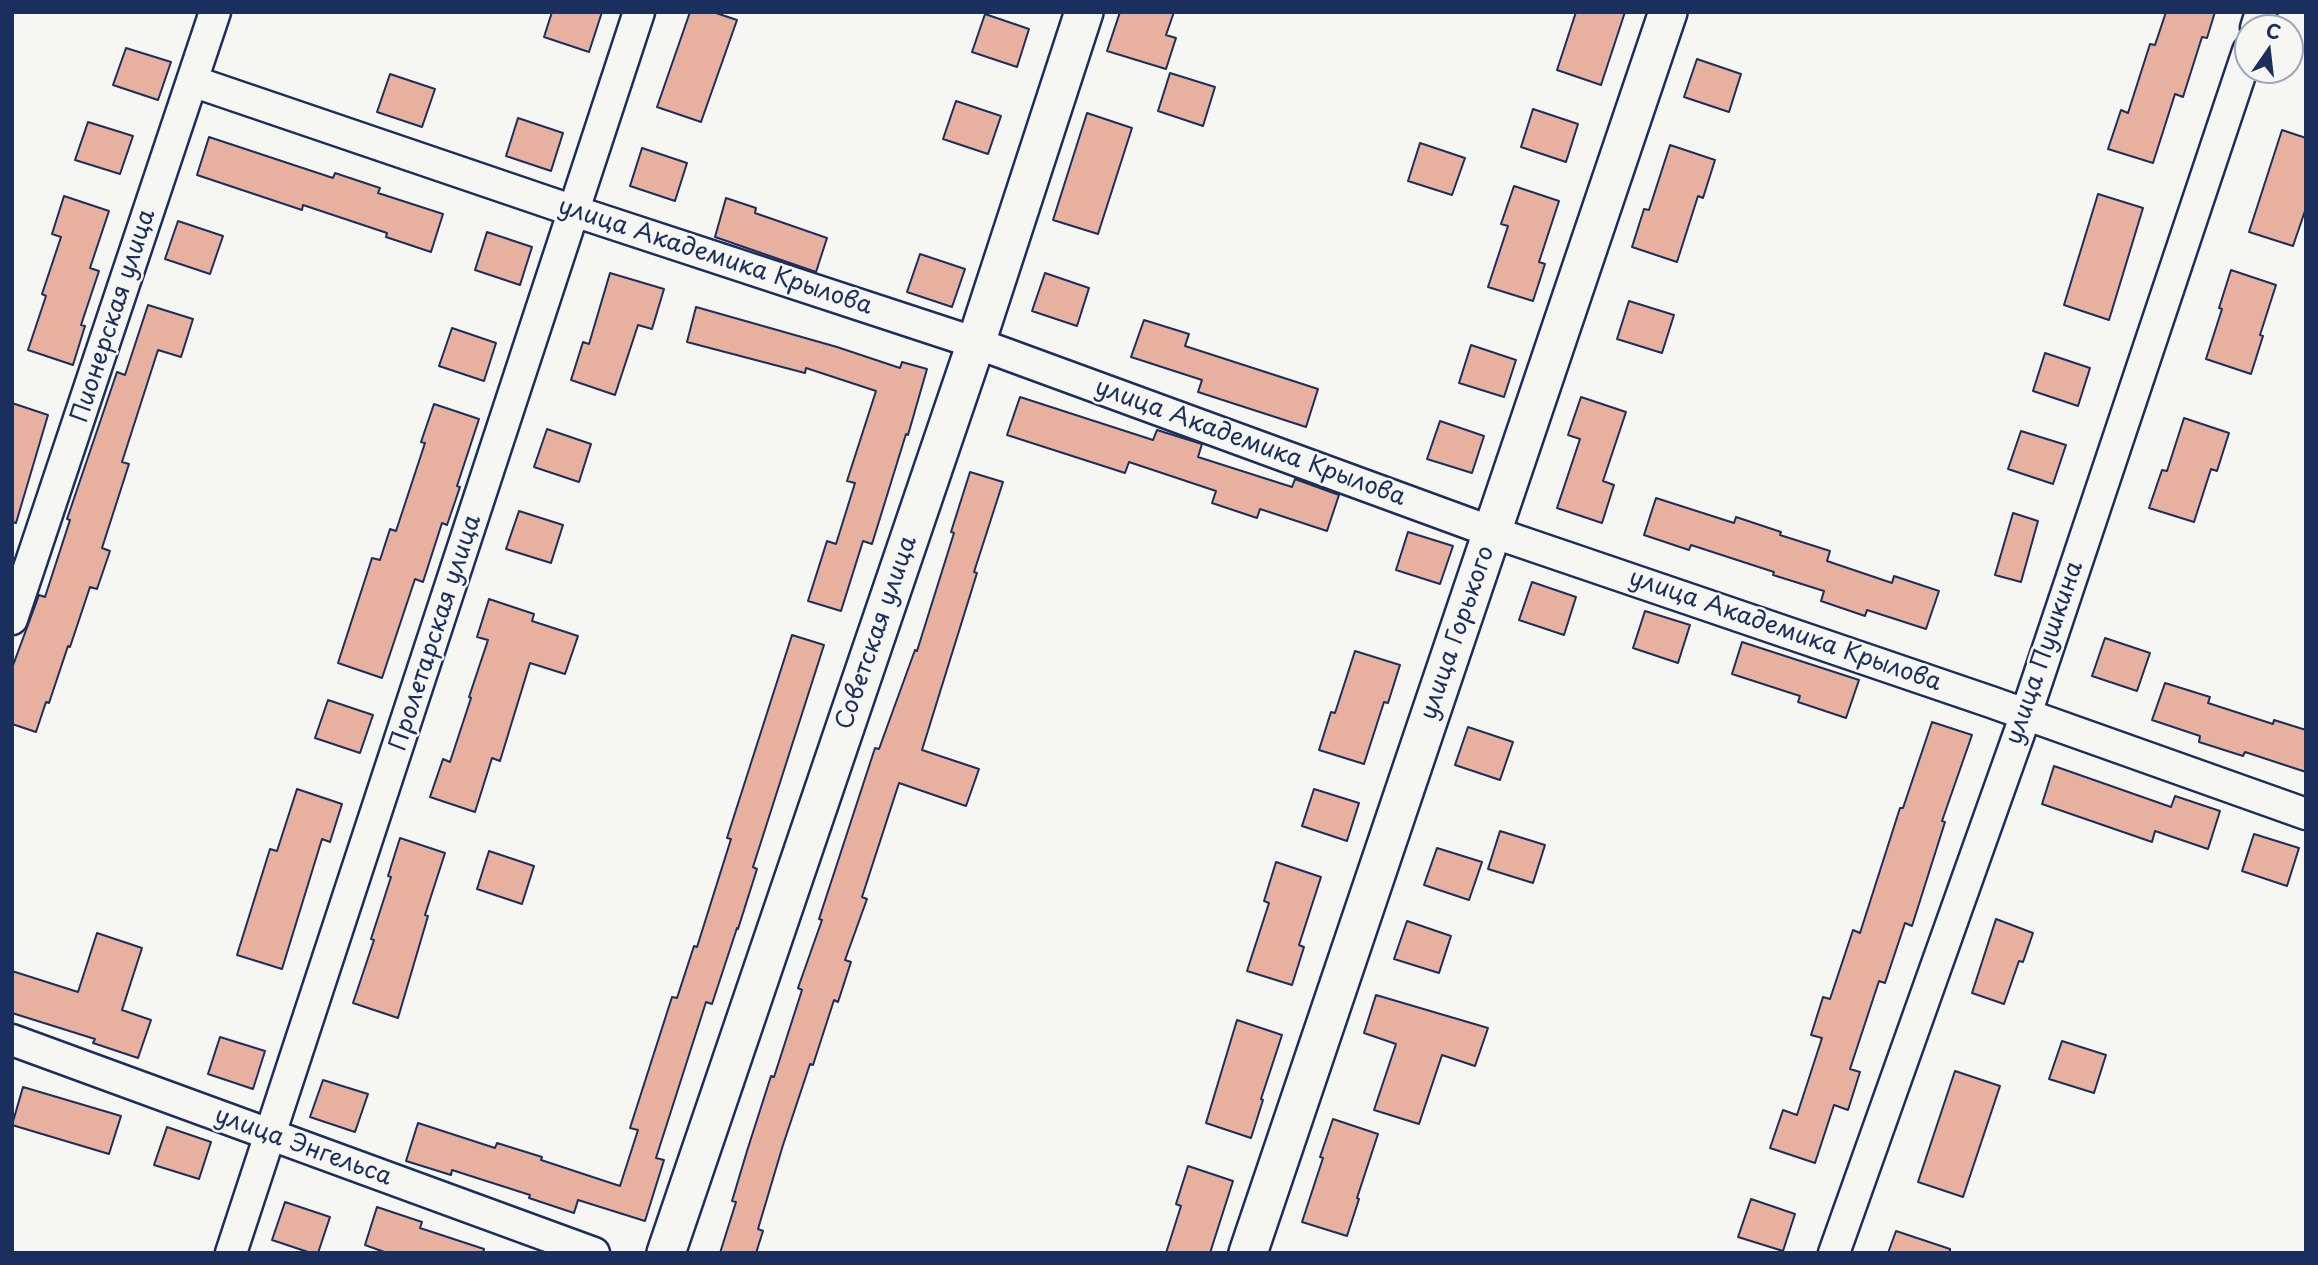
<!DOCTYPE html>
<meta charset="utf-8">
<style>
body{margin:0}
#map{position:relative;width:2318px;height:1265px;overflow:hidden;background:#f6f6f2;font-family:"Playpen Sans",sans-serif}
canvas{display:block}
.frame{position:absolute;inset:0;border:14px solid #1b2f5e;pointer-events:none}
.north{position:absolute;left:2234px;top:14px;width:70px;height:70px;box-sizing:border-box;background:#f6f6f2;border:2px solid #9ea6b7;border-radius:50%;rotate:14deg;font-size:19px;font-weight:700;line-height:28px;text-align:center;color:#1b2f5e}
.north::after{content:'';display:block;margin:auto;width:24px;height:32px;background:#1b2f5e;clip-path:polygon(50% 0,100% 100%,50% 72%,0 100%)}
</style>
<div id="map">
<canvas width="2318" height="1265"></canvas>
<div class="frame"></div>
<div class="north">С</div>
</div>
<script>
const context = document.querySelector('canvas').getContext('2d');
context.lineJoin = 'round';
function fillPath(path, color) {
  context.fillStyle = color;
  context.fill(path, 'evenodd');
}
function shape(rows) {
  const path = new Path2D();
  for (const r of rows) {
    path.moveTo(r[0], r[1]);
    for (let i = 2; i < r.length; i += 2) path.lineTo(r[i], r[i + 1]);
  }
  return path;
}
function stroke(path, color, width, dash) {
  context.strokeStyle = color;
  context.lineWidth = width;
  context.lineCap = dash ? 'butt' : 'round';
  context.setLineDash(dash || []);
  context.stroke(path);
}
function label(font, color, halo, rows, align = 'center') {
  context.font = font + ' "Playpen Sans",sans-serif';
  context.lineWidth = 5;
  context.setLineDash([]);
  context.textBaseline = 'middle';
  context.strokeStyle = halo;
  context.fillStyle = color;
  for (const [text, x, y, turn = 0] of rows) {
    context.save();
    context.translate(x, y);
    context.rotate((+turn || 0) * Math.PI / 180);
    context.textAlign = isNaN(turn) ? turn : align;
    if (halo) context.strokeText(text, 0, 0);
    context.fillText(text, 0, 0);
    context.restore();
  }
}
const building = shape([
 [552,12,602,12,589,52,544,37,552,12],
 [690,12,713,12,737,20,701,122,657,107,690,12],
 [1120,12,1174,12,1166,35,1176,38,1166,69,1107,51,1120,12],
 [1576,12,1625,12,1601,85,1557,70,1576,12],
 [2166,12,2215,12,2207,38,2202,37,2183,97,2175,94,2153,163,2108,149,2121,110,2128,113,2150,44,2155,45,2166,12],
 [985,14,1029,29,1017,67,972,52,985,14],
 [126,48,171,62,158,100,113,85,126,48],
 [1697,59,1741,74,1729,112,1684,97,1697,59],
 [1170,73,1215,87,1203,126,1158,111,1170,73],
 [390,74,435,89,422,127,377,112,390,74],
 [956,101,1001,116,988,154,943,139,956,101],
 [1533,109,1578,124,1566,162,1521,147,1533,109],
 [1087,113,1132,128,1098,234,1053,220,1087,113],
 [518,118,563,133,551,171,506,156,518,118],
 [88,122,133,136,120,174,75,160,88,122],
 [2282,130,2306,138,2306,208,2293,246,2249,232,2282,130],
 [209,137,333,178,335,173,380,188,378,193,443,214,431,252,386,237,387,233,303,205,302,210,197,175,209,137],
 [1420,143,1465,158,1452,195,1408,181,1420,143],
 [1670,145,1715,160,1703,198,1698,196,1677,262,1632,247,1644,209,1649,210,1670,145],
 [642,148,687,163,675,201,630,186,642,148],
 [1514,186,1559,201,1539,262,1545,264,1533,301,1488,287,1508,226,1501,224,1514,186],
 [2098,194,2143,208,2109,320,2064,305,2098,194],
 [64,196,109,211,90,268,99,271,81,325,85,326,73,365,28,350,46,296,42,294,61,237,52,234,64,196],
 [726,198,756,208,755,213,827,238,816,272,715,237,726,198],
 [178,221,223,236,210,274,165,259,178,221],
 [487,232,532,247,520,285,475,270,487,232],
 [920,254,965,269,952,307,907,292,920,254],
 [2231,270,2276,285,2260,335,2263,336,2251,374,2206,359,2222,309,2219,308,2231,270],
 [610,273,664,289,652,329,638,325,615,395,571,380,583,342,589,344,610,273],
 [1045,273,1089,288,1077,326,1032,311,1045,273],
 [1629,301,1674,315,1662,353,1617,339,1629,301],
 [148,305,193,319,181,357,158,350,122,462,129,464,102,548,110,551,97,589,90,587,70,647,68,646,49,703,46,702,36,732,12,724,12,668,39,595,45,597,70,520,67,519,117,372,125,375,148,305],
 [696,307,837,347,900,368,902,362,927,369,908,435,906,434,872,544,863,541,841,611,808,601,827,541,836,544,855,483,847,481,876,391,806,368,805,373,687,342,696,307],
 [1144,320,1189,334,1185,346,1318,389,1306,427,1198,392,1202,380,1131,357,1144,320],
 [452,328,496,343,484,381,439,366,452,328],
 [1471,345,1516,360,1504,397,1459,383,1471,345],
 [2045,353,2090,368,2078,406,2033,391,2045,353],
 [1020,397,1153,440,1157,430,1202,444,1198,457,1292,487,1295,479,1339,495,1327,531,1260,509,1257,518,1212,503,1216,491,1129,462,1125,473,1007,435,1020,397],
 [1581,397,1626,412,1603,481,1614,485,1602,523,1557,508,1580,439,1568,435,1581,397],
 [12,403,48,415,16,523,12,522,12,403],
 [434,404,479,419,457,486,460,487,447,525,442,523,423,582,415,579,382,678,338,663,372,558,380,560,390,529,396,531,425,443,421,442,434,404],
 [2184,418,2229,433,2217,471,2211,469,2194,522,2149,508,2162,470,2167,471,2184,418],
 [1440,421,1484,436,1472,473,1427,459,1440,421],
 [547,429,591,444,579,482,534,467,547,429],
 [2021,431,2066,445,2053,484,2008,469,2021,431],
 [970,472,1003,482,974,572,977,573,922,750,979,769,966,806,899,783,862,897,867,899,845,960,851,962,838,1002,834,1000,813,1065,810,1064,783,1145,758,1229,763,1231,756,1253,720,1253,736,1202,732,1201,747,1151,771,1076,774,1077,802,990,798,988,822,920,819,919,875,748,879,749,915,650,917,651,954,533,951,532,970,472],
 [1656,498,1734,523,1736,517,1781,532,1780,535,1830,551,1827,561,1892,583,1894,576,1939,591,1926,629,1867,610,1865,616,1821,601,1824,591,1773,575,1774,572,1691,545,1689,550,1644,535,1656,498],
 [519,511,563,525,551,563,506,549,519,511],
 [2013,513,2038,521,2021,582,1995,575,2013,513],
 [1408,532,1453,546,1440,584,1396,570,1408,532],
 [1532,582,1576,597,1564,635,1519,620,1532,582],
 [489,599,534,614,532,621,578,636,565,674,530,663,500,761,492,758,475,812,430,797,443,759,450,762,471,698,469,697,488,640,477,637,489,599],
 [1645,611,1690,625,1678,663,1633,648,1645,611],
 [792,635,824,645,753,867,757,869,738,929,737,928,712,1004,706,1002,656,1158,664,1160,645,1221,578,1200,574,1213,529,1198,530,1195,452,1170,451,1175,406,1161,418,1123,495,1148,497,1143,542,1157,541,1160,620,1186,638,1130,630,1128,672,997,677,998,694,946,697,947,731,839,727,838,792,635],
 [2105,638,2150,653,2137,691,2092,676,2105,638],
 [1742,642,1859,680,1846,718,1798,702,1800,696,1732,674,1742,642],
 [1355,651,1400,665,1388,703,1384,702,1364,764,1319,750,1331,712,1335,713,1355,651],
 [2165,683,2210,697,2208,703,2273,724,2274,720,2306,730,2306,772,2245,752,2243,756,2199,742,2200,736,2152,720,2165,683],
 [328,700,373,715,360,753,315,738,328,700],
 [1932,722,1972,735,1942,821,1945,822,1912,926,1905,923,1885,983,1879,981,1850,1069,1860,1072,1848,1110,1834,1105,1815,1163,1770,1148,1783,1110,1797,1115,1822,1038,1811,1035,1823,997,1830,999,1853,930,1860,933,1900,808,1903,808,1932,722],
 [1468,727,1513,742,1500,780,1455,765,1468,727],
 [2054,766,2171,807,2175,796,2220,811,2208,849,2155,831,2152,842,2042,804,2054,766],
 [297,789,342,804,330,842,322,839,282,969,237,955,270,849,277,851,297,789],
 [1314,789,1359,803,1347,841,1302,826,1314,789],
 [1500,831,1545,845,1533,883,1488,869,1500,831],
 [2254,834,2299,848,2287,886,2242,871,2254,834],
 [400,838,445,853,425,915,428,916,398,1018,353,1003,374,940,371,939,391,877,388,876,400,838],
 [1437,848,1482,862,1469,900,1424,885,1437,848],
 [489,851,534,866,522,904,477,889,489,851],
 [1276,862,1321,877,1299,945,1304,947,1292,985,1247,971,1269,903,1264,901,1276,862],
 [1996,919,2033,933,2023,962,2019,961,2004,1004,1972,993,1996,919],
 [1407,921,1451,936,1439,973,1394,959,1407,921],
 [97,933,142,948,122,1010,151,1020,138,1058,93,1043,95,1039,12,1013,12,971,78,992,97,933],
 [1376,995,1488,1028,1475,1066,1442,1055,1419,1124,1374,1110,1396,1044,1364,1033,1376,995],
 [1237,1020,1282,1035,1261,1099,1263,1100,1251,1138,1206,1123,1237,1020],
 [220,1037,265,1051,253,1089,208,1074,220,1037],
 [2062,1041,2106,1055,2094,1093,2049,1079,2062,1041],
 [1955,1071,2000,1086,1963,1197,1918,1182,1955,1071],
 [323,1080,368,1094,355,1132,310,1117,323,1080],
 [23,1087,121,1116,109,1154,12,1125,23,1087],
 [1333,1119,1378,1134,1357,1198,1359,1199,1347,1236,1302,1222,1323,1158,1320,1157,1333,1119],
 [167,1127,211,1142,199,1179,154,1165,167,1127],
 [1188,1166,1233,1181,1210,1253,1166,1253,1181,1206,1176,1204,1188,1166],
 [1751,1199,1795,1214,1783,1251,1738,1237,1751,1199],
 [285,1202,330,1217,318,1253,311,1253,272,1240,285,1202],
 [377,1207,422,1222,420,1228,484,1249,483,1253,387,1253,365,1245,377,1207],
 [1896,1231,1950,1249,1950,1253,1888,1253,1896,1231]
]);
const minor = shape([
 [2256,28,2261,12],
 [192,81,574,211,976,343,1492,532,1991,702,2306,814],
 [12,619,215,12],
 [12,1040,594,1253],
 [231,1253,639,12],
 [1834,1253,2026,714,2248,51]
]);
const tertiary = shape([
 [666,1253,976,343,1084,12],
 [1248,1253,1668,12]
]);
const streetNames = [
 ["улица Академика Крылова",715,257,18],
 ["Пионерская улица",114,316,-72],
 ["улица Академика Крылова",1250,443,20],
 ["улица Академика Крылова",1785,631,19],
 ["Пролетарская улица",436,633,-72],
 ["Советская улица",877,633,-71],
 ["улица Горького",1458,633,-71],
 ["улица Пушкина",2045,653,-71],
 ["улица Энгельса",303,1147,20]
];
fillPath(building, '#e8b09f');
stroke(building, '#1b2f5e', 2);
stroke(minor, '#1b2f5e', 35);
stroke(tertiary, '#1b2f5e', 42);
stroke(minor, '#f6f6f2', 30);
stroke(tertiary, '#f6f6f2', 37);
label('24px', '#1b2f5e', '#f6f6f2', streetNames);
</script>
